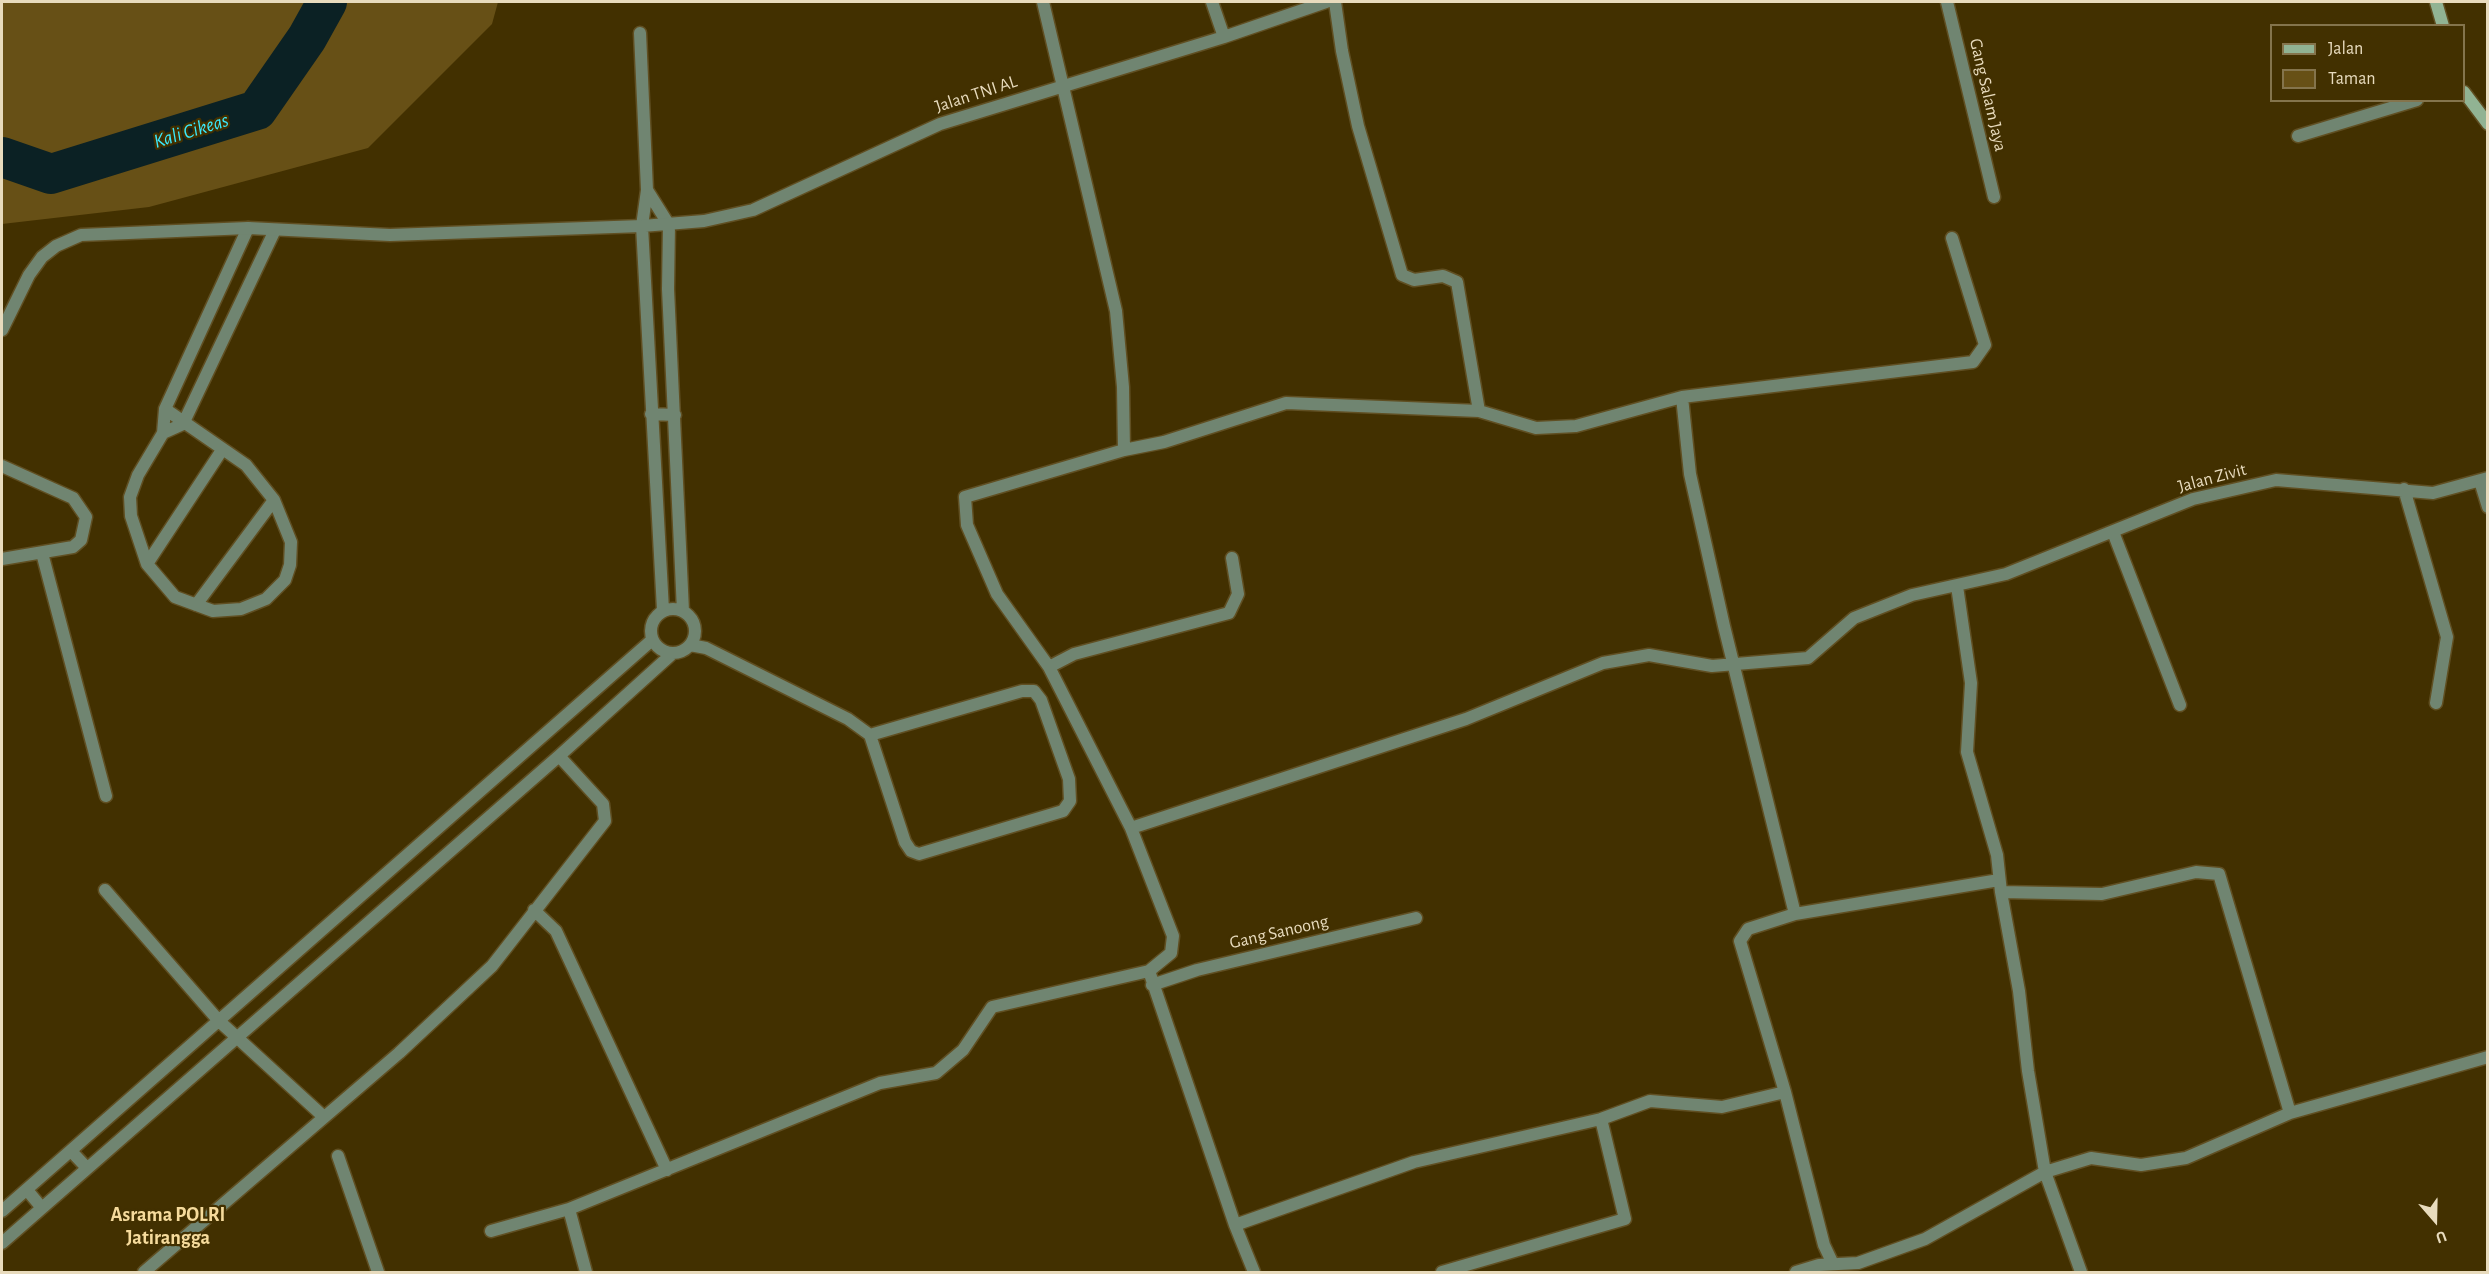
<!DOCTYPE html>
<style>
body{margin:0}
#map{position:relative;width:2489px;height:1274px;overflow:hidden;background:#423000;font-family:"Alegreya Sans",sans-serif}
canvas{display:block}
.frame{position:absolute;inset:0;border:3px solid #e8dbbd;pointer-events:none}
.legend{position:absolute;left:2270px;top:24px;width:195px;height:78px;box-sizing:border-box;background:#423000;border:2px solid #84744c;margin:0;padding:8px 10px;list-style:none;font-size:18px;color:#e8dbbd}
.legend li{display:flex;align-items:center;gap:12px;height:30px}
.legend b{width:30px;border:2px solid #84744c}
.north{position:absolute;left:2405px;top:1190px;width:60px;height:60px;-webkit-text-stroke:4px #423000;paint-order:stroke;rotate:160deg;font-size:16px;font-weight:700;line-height:24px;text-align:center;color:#e8dbbd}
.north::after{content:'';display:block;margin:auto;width:21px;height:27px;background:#e8dbbd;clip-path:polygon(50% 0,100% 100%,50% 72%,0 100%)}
</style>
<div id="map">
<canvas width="2489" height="1274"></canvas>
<div class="frame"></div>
<ul class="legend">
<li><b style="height:8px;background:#91b393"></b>Jalan</li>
<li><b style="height:16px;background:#675016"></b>Taman</li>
</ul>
<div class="north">U</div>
</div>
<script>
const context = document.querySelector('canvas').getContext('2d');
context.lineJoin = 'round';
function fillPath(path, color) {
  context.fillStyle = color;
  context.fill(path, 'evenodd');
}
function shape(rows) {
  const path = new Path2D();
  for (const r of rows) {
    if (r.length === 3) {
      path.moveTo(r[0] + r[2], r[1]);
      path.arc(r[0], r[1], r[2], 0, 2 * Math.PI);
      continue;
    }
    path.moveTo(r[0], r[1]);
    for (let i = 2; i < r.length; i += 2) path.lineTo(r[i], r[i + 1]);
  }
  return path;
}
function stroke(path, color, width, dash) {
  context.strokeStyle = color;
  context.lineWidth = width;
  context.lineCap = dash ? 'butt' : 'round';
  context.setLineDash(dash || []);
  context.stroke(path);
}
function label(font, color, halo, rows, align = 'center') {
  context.font = font + ' "Alegreya Sans",sans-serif';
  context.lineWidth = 4.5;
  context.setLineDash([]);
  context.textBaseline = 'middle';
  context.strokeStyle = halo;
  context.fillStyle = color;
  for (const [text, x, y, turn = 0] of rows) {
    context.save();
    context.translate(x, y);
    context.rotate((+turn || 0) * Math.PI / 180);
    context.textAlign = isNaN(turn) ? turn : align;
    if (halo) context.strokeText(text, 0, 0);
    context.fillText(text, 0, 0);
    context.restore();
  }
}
const green = shape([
 [2,2,498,2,492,24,368,148,149,207,2,224]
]);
const river = shape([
 [2,157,51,174,257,110,307,38,327,2]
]);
const lane = shape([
 [1947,2,1994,197],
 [640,33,647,190,642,226],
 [2298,136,2417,100],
 [647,190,669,225],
 [248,228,165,409,163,433,183,424,275,230],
 [163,433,138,475,130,497,131,516,147,564,175,597,213,611,241,609,266,599,285,580,290,565,291,542,274,500,246,465,165,409],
 [147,564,222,450],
 [196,605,274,500]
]);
const street = shape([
 [1043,2,1116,311,1123,387,1124,450],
 [1212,2,1224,37],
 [1335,2,1342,51,1358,126,1402,275,1414,280,1443,276,1457,282,1479,411],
 [669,225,668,289,683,611],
 [642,226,663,610],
 [2,330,29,275,42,257,56,246,81,235,248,228,390,235,642,226,704,221,753,210,940,124,1224,37,1326,2],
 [1682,397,1690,474,1724,626,1795,914],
 [651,414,675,415],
 [2,466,73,498,86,517,81,540,73,547,2,559],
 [2480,481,2488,507],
 [2404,489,2447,637,2436,703],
 [2113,532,2180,705],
 [42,553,106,796],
 [1957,586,1971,683,1967,752,1997,855,2001,892,2019,991,2028,1071,2045,1172,2081,1272],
 [673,631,22],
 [690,645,706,648,848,719,870,735,905,842,911,851,919,854,1063,811,1070,801,1069,779,1041,700,1034,691,1022,691,870,735],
 [1049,667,1074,654,1229,613,1238,594,1232,558],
 [1131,828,1466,719,1603,663,1649,655,1712,666,1808,658,1854,618,1912,595,2006,574,2193,499,2276,480,2433,493,2488,478],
 [105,890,219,1021,324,1117],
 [2001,892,2102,894,2196,872,2219,874,2290,1113],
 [534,910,556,931,667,1170],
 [1149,971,1235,1225,1254,1272],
 [1152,985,1197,970,1416,918],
 [1601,1119,1650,1101,1722,1107,1785,1092],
 [71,1151,87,1168],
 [338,1156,378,1272],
 [27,1190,42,1208],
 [569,1209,586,1272],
 [2,1211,652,640],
 [1235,1225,1414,1162,1601,1119,1625,1219,1442,1272],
 [491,1231,569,1209,880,1083,936,1073,963,1050,992,1007,1149,971,1171,953,1173,936,1131,828,1049,667,997,594,967,525,965,497,1124,450,1164,442,1286,403,1479,411,1536,428,1576,426,1682,397,1973,362,1985,345,1952,238],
 [2,1243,559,756,673,653],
 [1833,1264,1824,1245,1785,1092,1740,941,1748,929,1795,914,1999,880],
 [144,1272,399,1053,492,966,605,821,603,804,559,756],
 [1796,1272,1819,1265,1858,1263,1925,1239,2045,1172,2091,1158,2141,1165,2186,1158,2290,1113,2488,1057]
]);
const secondary = shape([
 [2436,2,2443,26],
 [2464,92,2488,124]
]);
const streetNames = [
 ["Jalan TNI AL",976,94,-18],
 ["Gang Salam Jaya",1988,95,77],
 ["Jalan Zivit",2212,478,-15],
 ["Gang Sanoong",1279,932,-13]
];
const waterNames = [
 ["Kali Cikeas",191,131,-17]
];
const neighbourhoodNames = [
 ["Asrama POLRI",168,1215],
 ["Jatirangga",168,1238]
];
fillPath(green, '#675016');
stroke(river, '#0b2124', 40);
stroke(lane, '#604f22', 15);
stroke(street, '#604f22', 15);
stroke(secondary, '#604f22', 15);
stroke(lane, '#708571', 12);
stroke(street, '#708571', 12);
stroke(secondary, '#91b393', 12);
label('18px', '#e8dbbd', '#423000', streetNames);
label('italic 20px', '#3aeafe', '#423000', waterNames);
label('bold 20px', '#f6db9c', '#423000', neighbourhoodNames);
</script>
